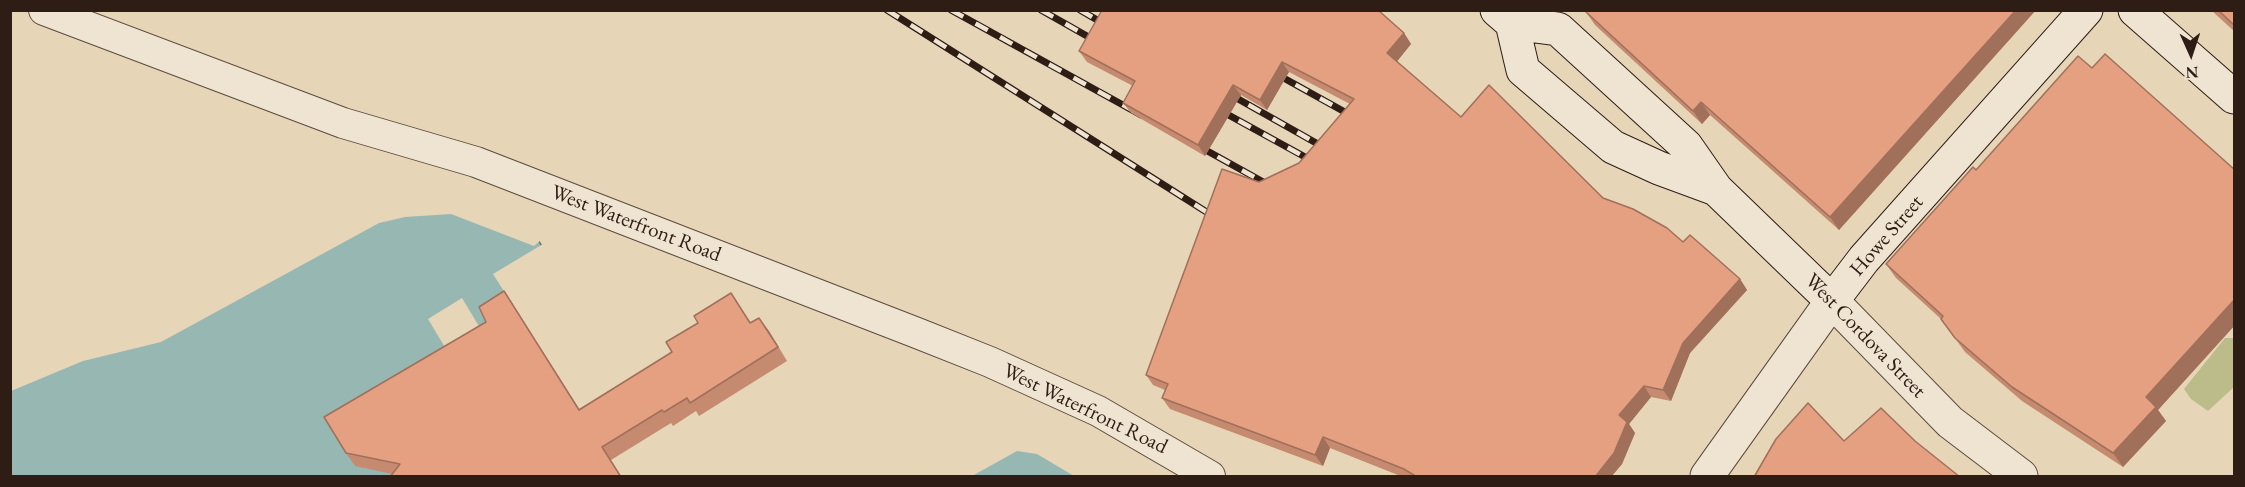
<!DOCTYPE html>
<style>
body{margin:0}
#map{position:relative;width:2245px;height:487px;overflow:hidden;background:#e7d5b8;font-family:"EB Garamond",serif}
canvas{display:block}
.frame{position:absolute;inset:0;border:12px solid #2d1d15;pointer-events:none}
.north{position:absolute;left:2161px;top:24px;width:60px;height:60px;-webkit-text-stroke:4px #efe4d1;paint-order:stroke;rotate:177deg;font-size:16px;font-weight:700;line-height:24px;text-align:center;color:#2d1d15}
.north::after{content:'';display:block;margin:auto;width:21px;height:27px;background:#2d1d15;clip-path:polygon(50% 0,100% 100%,50% 72%,0 100%)}
</style>
<div id="map">
<canvas width="2245" height="487"></canvas>
<div class="frame"></div>
<div class="north">N</div>
</div>
<script>
const context = document.querySelector('canvas').getContext('2d');
context.lineJoin = 'round';
function fillPath(path, color) {
  context.fillStyle = color;
  context.fill(path, 'evenodd');
}
function shape(rows) {
  const path = new Path2D();
  for (const r of rows) {
    path.moveTo(r[0], r[1]);
    for (let i = 2; i < r.length; i += 2) path.lineTo(r[i], r[i + 1]);
  }
  return path;
}
function stroke(path, color, width, dash) {
  context.strokeStyle = color;
  context.lineWidth = width;
  context.lineCap = dash ? 'butt' : 'round';
  context.setLineDash(dash || []);
  context.stroke(path);
}
function label(font, color, halo, rows, align = 'center') {
  context.font = font + ' "EB Garamond",serif';
  context.lineWidth = 4.5;
  context.setLineDash([]);
  context.textBaseline = 'middle';
  context.strokeStyle = halo;
  context.fillStyle = color;
  for (const [text, x, y, turn = 0] of rows) {
    context.save();
    context.translate(x, y);
    context.rotate((+turn || 0) * Math.PI / 180);
    context.textAlign = isNaN(turn) ? turn : align;
    if (halo) context.strokeText(text, 0, 0);
    context.fillText(text, 0, 0);
    context.restore();
  }
}
const green = shape([
 [2225,338,2234,338,2234,387,2208,411,2191,399,2184,389]
]);
const water = shape([
 [434,199,534,233,679,476,11,476,10,377,136,329,230,278,434,199],
 [1001,430,1142,476,926,476,1001,430]
]);
const pier = shape([
 [433,196,481,204,535,231,541,240,534,246,451,214,405,217,379,223,161,342,83,361,11,391,10,374,54,354,135,326,229,275,300,247,386,203],
 [543,244,682,476,473,476,479,391,355,466,334,431,495,336,486,316,511,302,493,274],
 [462,298,483,333,449,354,428,319],
 [1001,427,1048,440,1053,429,1056,428,1145,476,1074,476,1037,454,1017,451,972,476,923,476]
]);
const minor = shape([
 [44,10,343,123,476,162,917,333,990,362,1098,411,1210,476]
]);
const tertiary = shape([
 [1707,476,1832,301,1950,422,2021,476]
]);
const secondary = shape([
 [1497,10,1512,23,1558,29,1686,146,1716,189,1832,301,1864,259,2086,10],
 [2135,10,2234,97],
 [1512,23,1523,70,1613,147,1659,168,1716,189]
]);
const rail = shape([
 [887,10,1216,218],
 [951,10,1141,115],
 [1041,10,1101,44],
 [1080,10,1111,28],
 [1271,71,1352,116],
 [1224,91,1325,148],
 [1214,107,1316,163],
 [1193,143,1274,188]
]);
const wall = shape([
 [2036,10,1839,230,1710,115,1702,124,1595,25,1586,12],
 [2211,10,2235,10,2235,32],
 [1404,33,1411,44,1397,61,1461,117,1603,198,1683,242,1740,279,1747,290,1690,353,1671,401,1651,397,1629,424,1635,433,1622,464,1611,477,1403,477,1330,448,1323,466,1170,409,1162,398,1165,390,1153,385,1146,375,1259,182,1299,163,1350,104,1289,72,1267,110,1241,95,1205,156,1131,113,1123,103,1133,86,1087,62,1079,51],
 [2092,68,2235,170,2235,325,2158,410,2166,421,2123,467,2022,401,1965,352,1941,319,1896,278,1886,264],
 [504,291,579,409,672,352,698,323,731,293,751,323,759,318,787,361,699,416,696,411,673,426,671,423,611,460,392,474,355,466,346,453,486,322]
]);
const shadedWall = shape([
 [2016,10,2036,10,1839,230,1830,217],
 [1404,33,1411,44,1395,64,1387,53],
 [1282,62,1289,72,1267,110,1260,100],
 [1233,85,1241,95,1205,156,1198,145],
 [1701,102,1710,115,1702,124,1693,111],
 [1740,279,1747,290,1690,353,1671,401,1663,390,1683,343],
 [504,291,513,305,588,423,579,410],
 [2235,299,2235,325,2158,410,2166,421,2123,467,2113,453,2146,397],
 [759,318,769,331,787,361,778,347],
 [1644,386,1651,397,1629,424,1635,433,1622,464,1611,477,1595,477,1619,415],
 [1323,437,1330,448,1323,466,1315,455]
]);
const building = shape([
 [1102,10,1378,10,1404,33,1387,53,1461,117,1489,85,1603,198,1633,209,1667,228,1683,242,1690,235,1740,279,1683,343,1663,390,1644,386,1619,415,1627,422,1614,453,1595,477,1417,477,1404,469,1323,437,1315,455,1162,398,1168,384,1146,375,1222,169,1259,182,1299,163,1354,99,1282,62,1260,100,1233,85,1198,145,1123,103,1135,81,1079,51,1102,10],
 [1587,10,2016,10,1830,217,1701,102,1693,111,1586,12,1587,10],
 [2218,10,2235,10,2235,26,2218,10],
 [2105,54,2235,170,2235,299,2146,397,2156,407,2113,453,2012,387,1955,338,1941,319,1943,316,1886,264,1973,167,1976,170,2078,56,2092,68,2105,54],
 [504,291,579,410,672,352,666,342,698,323,694,316,731,293,750,323,759,318,778,347,690,403,687,398,664,412,662,410,602,447,621,477,390,477,400,464,346,453,324,417,486,322,479,307,504,291],
 [1808,403,1844,441,1881,408,1915,441,1960,477,1754,477,1776,439,1808,403]
]);
const streetNames = [
 ["West Waterfront Road",636,224,21],
 ["Howe Street",1887,236,-49],
 ["West Cordova Street",1865,336,46],
 ["West Waterfront Road",1085,409,26]
];
fillPath(green, '#bcbb8a');
fillPath(water, '#97b8b2');
stroke(water, '#6d7a73', 1.5);
fillPath(pier, '#e7d5b8');
stroke(minor, '#5c4b3e', 32);
stroke(tertiary, '#5c4b3e', 35);
stroke(secondary, '#2d1d15', 35);
stroke(minor, '#efe4d1', 30);
stroke(tertiary, '#efe4d1', 33);
stroke(secondary, '#efe4d1', 33);
stroke(rail, '#2d1d15', 7);
stroke(rail, '#efe4d1', 4.5, [14]);
fillPath(wall, '#c58a6f');
fillPath(shadedWall, '#a0705a');
fillPath(building, '#e5a081');
stroke(building, '#a0705a', 1.5);
label('21px', '#2d1d15', '#efe4d1', streetNames);
</script>
